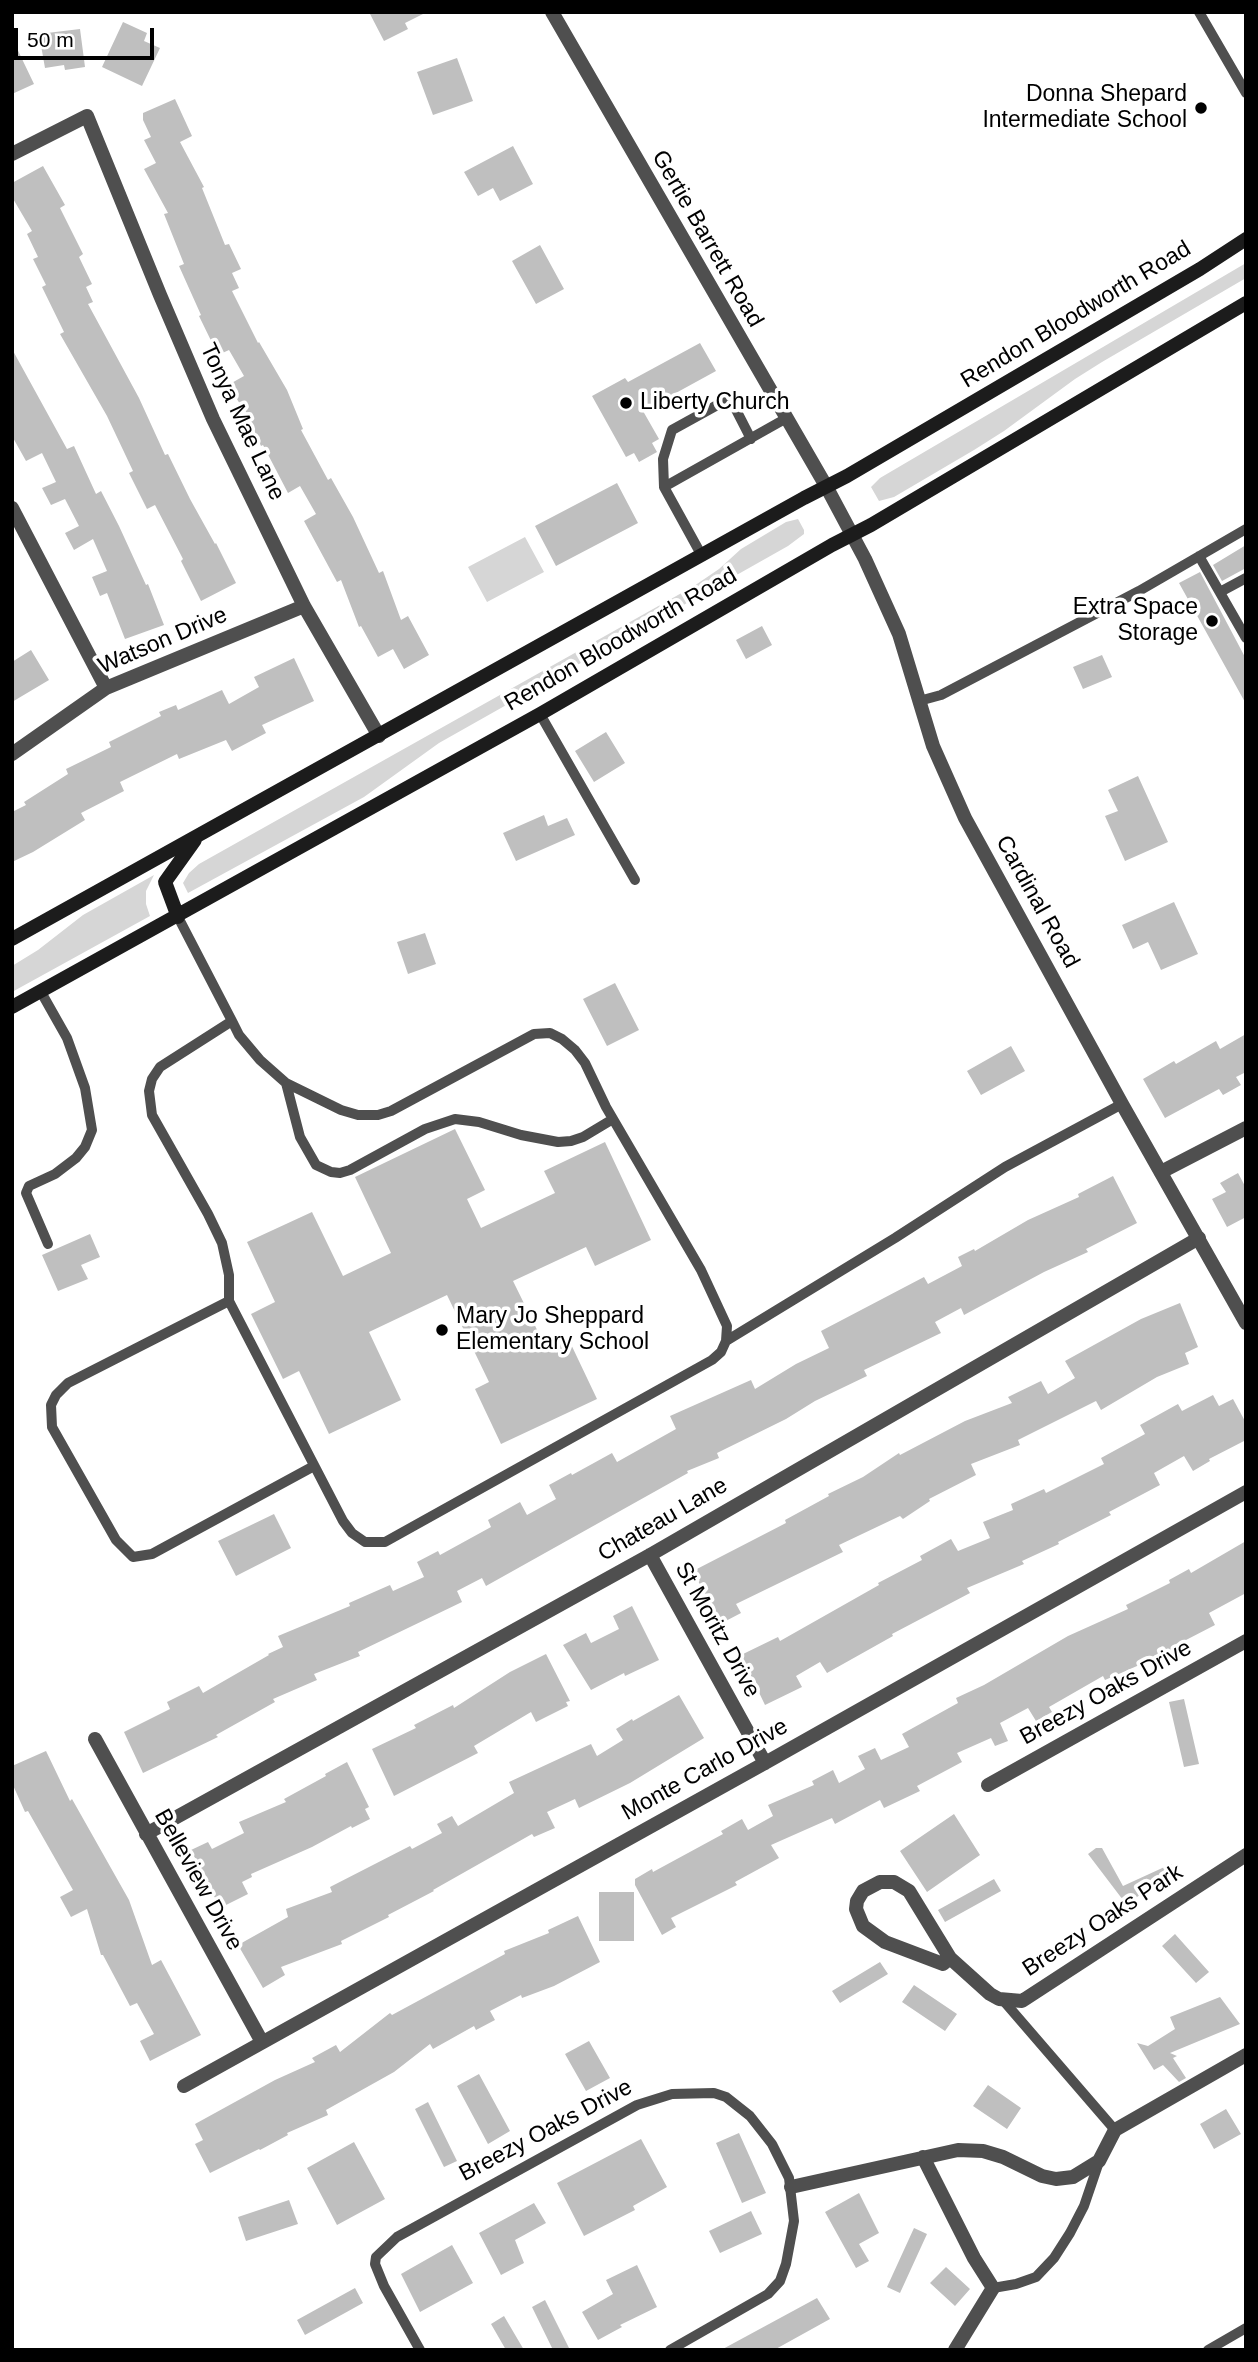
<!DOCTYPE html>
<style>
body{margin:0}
#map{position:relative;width:1258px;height:2362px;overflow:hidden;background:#fff;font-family:Helvetica,sans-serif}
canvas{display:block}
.frame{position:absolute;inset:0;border:14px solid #000;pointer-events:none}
.scale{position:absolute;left:14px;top:28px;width:140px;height:32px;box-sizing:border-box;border:4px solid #000;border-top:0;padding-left:9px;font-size:21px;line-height:24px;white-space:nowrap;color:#000;-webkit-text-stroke:5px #fff;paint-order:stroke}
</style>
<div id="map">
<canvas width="1258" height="2362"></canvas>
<div class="frame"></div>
<div class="scale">50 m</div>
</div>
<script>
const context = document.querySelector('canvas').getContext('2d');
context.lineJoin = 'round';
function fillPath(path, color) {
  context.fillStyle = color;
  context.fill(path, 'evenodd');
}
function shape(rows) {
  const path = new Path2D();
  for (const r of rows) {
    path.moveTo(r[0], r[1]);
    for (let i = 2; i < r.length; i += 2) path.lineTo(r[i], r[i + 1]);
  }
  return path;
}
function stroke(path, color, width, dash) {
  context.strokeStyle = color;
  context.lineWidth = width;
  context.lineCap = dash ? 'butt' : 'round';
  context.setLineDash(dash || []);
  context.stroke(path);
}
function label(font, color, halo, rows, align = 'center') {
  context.font = font + ' Helvetica,sans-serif';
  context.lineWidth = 7;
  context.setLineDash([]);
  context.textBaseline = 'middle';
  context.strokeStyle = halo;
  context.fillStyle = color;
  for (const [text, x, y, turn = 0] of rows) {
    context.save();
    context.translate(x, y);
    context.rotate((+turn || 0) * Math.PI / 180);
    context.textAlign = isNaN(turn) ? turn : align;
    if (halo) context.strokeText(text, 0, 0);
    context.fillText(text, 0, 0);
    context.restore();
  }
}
const green = shape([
 [1246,263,1246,278,1102,362,1075,379,1004,431,974,450,894,497,879,501,871,487,880,478],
 [798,519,804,530,804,534,788,546,439,743,364,797,188,893,183,883,189,873,199,864,694,586,719,569,741,549,786,522],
 [525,537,544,572,487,602,468,567],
 [154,875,146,891,146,904,150,916,12,992,12,966,38,950,83,915]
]);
const building = shape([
 [369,12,427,12,405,23,408,29,384,41],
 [123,22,147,33,144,41,160,48,142,86,102,67],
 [80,29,85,67,65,70,64,65,45,68,39,34],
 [12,38,34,84,12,94],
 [457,58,473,101,433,115,417,72],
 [175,99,192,136,180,142,204,187,202,188,225,245,229,244,241,269,232,273,239,288,232,291,258,343,259,342,287,390,303,429,301,430,328,480,331,478,353,517,379,573,383,571,401,620,408,616,429,655,404,669,393,649,378,657,361,626,359,627,341,580,337,582,304,521,316,514,300,486,288,493,263,445,261,446,242,403,240,404,228,385,244,376,229,350,218,355,199,316,201,315,179,266,184,264,164,214,168,213,144,169,156,163,144,140,151,137,143,120,143,113],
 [513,146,533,184,500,201,493,188,478,196,464,172],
 [43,166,65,205,60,208,83,254,79,257,92,284,86,287,93,302,88,304,139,398,165,455,168,454,190,499,215,544,216,543,236,583,201,601,181,561,183,559,155,505,147,509,129,473,133,471,107,416,60,334,64,332,42,287,46,285,33,259,38,257,27,234,32,231,12,197,12,183],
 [540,245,564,289,536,304,512,261],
 [700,343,716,371,643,411,659,439,652,443,657,452,639,462,634,453,626,457,592,396,625,378,628,382],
 [12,349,67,449,74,446,96,494,101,491,119,526,146,585,148,584,164,625,125,639,107,593,100,596,92,577,107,571,93,539,74,550,65,533,79,526,65,499,51,505,42,488,56,482,42,453,26,461,12,436],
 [617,483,638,523,556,566,535,526],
 [1246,545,1246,568,1222,581,1213,565],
 [1200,572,1246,659,1246,704,1179,583],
 [762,626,772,645,746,659,736,640],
 [31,650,49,680,12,702,12,662],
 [1102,655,1112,677,1083,689,1073,667],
 [294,658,314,701,262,725,266,733,232,751,226,740,179,759,177,754,120,782,124,791,81,813,85,820,33,852,12,862,12,812,26,805,24,802,68,774,66,769,111,747,109,742,161,716,159,712,176,705,178,710,222,690,229,704,259,687,254,677],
 [606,732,625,763,594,782,575,751],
 [1138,776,1168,842,1125,861,1105,816,1118,811,1108,790],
 [544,815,548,826,567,818,575,835,516,861,503,833],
 [1174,902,1198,954,1161,970,1148,942,1133,949,1122,925],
 [425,933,436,964,408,974,397,942],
 [615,983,639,1030,607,1046,583,999],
 [1246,1034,1246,1072,1236,1077,1241,1085,1223,1095,1219,1089,1165,1118,1143,1079,1174,1061,1176,1064,1216,1041,1220,1049],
 [1011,1046,1025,1071,981,1095,967,1071],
 [455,1129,485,1190,467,1199,481,1228,555,1193,544,1171,605,1142,651,1240,595,1266,586,1247,513,1281,546,1348,568,1338,597,1399,501,1444,475,1389,489,1382,447,1295,369,1332,401,1400,329,1434,299,1371,283,1379,251,1314,275,1302,247,1242,312,1212,343,1276,391,1253,355,1177],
 [1238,1173,1246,1188,1246,1217,1227,1227,1212,1199,1226,1192,1220,1183],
 [1113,1176,1137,1223,1086,1249,1088,1252,1044,1272,964,1315,961,1308,935,1322,941,1333,864,1370,867,1376,815,1401,786,1419,717,1453,719,1458,687,1471,688,1473,486,1586,482,1578,457,1591,462,1602,358,1652,360,1656,314,1674,317,1680,273,1699,275,1702,216,1735,218,1737,143,1773,124,1732,170,1709,167,1702,199,1686,203,1693,269,1655,268,1654,283,1647,278,1636,350,1606,349,1603,390,1585,393,1591,424,1577,417,1562,438,1551,440,1555,491,1527,488,1520,520,1502,527,1515,556,1499,549,1485,571,1473,572,1475,612,1453,617,1462,676,1429,670,1416,751,1380,755,1389,796,1364,829,1348,821,1331,924,1277,928,1284,962,1266,958,1257,974,1249,975,1251,1028,1220,1079,1197,1078,1194],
 [90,1234,100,1257,81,1265,88,1279,58,1291,42,1255],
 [1180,1303,1198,1347,1185,1353,1189,1364,1157,1377,1101,1410,1096,1401,1018,1440,1020,1445,971,1464,976,1475,929,1499,930,1501,903,1519,900,1516,839,1545,843,1552,736,1604,741,1613,720,1624,693,1571,786,1523,785,1520,829,1496,828,1494,863,1477,899,1453,900,1455,965,1421,1012,1403,1008,1397,1041,1381,1048,1394,1075,1378,1065,1361,1141,1319],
 [1213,1395,1219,1406,1233,1399,1246,1423,1246,1440,1209,1459,1210,1461,1193,1471,1184,1456,1154,1473,1160,1485,1109,1512,1111,1515,1058,1542,1059,1544,1022,1561,1024,1564,967,1588,970,1593,892,1634,893,1636,827,1673,820,1662,796,1676,802,1687,765,1705,741,1655,778,1637,780,1641,879,1585,878,1583,922,1560,920,1556,951,1539,958,1551,990,1538,983,1522,1013,1510,1011,1504,1044,1489,1046,1493,1104,1464,1101,1458,1145,1434,1140,1425,1178,1404,1182,1411],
 [274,1514,291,1548,236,1576,218,1541],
 [1246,1541,1246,1593,1209,1613,1215,1625,1186,1640,1187,1642,1153,1659,1105,1680,1103,1676,1049,1707,1052,1712,1036,1721,1028,1708,1000,1723,1008,1741,995,1746,991,1738,957,1753,962,1762,917,1786,920,1791,884,1808,880,1800,835,1824,832,1818,771,1845,779,1858,735,1882,737,1885,671,1918,676,1927,662,1935,635,1885,635,1879,652,1869,653,1872,723,1834,721,1831,742,1819,748,1830,773,1816,768,1805,814,1785,812,1781,833,1770,839,1783,865,1769,858,1756,875,1748,881,1760,909,1747,902,1734,958,1703,956,1698,984,1685,1068,1636,1128,1609,1126,1605,1170,1583,1169,1580,1189,1569,1191,1573],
 [632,1606,659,1660,625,1676,624,1673,591,1690,563,1645,586,1633,591,1643,619,1629,613,1616],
 [546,1654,570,1701,566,1702,568,1706,536,1722,531,1712,474,1746,478,1753,394,1796,372,1749,416,1728,414,1725,453,1705,454,1708,510,1672],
 [679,1695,704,1738,630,1783,579,1808,575,1799,547,1812,555,1828,534,1837,532,1834,433,1890,434,1891,388,1915,389,1917,341,1941,342,1944,281,1967,285,1975,263,1988,238,1945,288,1917,286,1909,332,1892,330,1887,410,1846,412,1849,442,1833,437,1824,452,1816,458,1826,514,1793,509,1782,591,1744,597,1756,623,1740,616,1729,632,1719,633,1721],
 [1184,1699,1199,1764,1184,1767,1169,1702],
 [46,1751,70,1801,72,1799,129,1900,152,1965,161,1960,201,2035,150,2061,140,2041,154,2034,137,2003,130,2006,103,1955,101,1955,87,1909,71,1917,60,1897,73,1890,28,1811,25,1812,12,1783,12,1766],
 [347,1762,369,1807,365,1809,370,1819,352,1828,351,1826,312,1847,251,1874,252,1877,242,1882,248,1894,220,1908,191,1850,208,1842,212,1849,244,1833,239,1822,286,1802,284,1799,326,1776,325,1774],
 [954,1814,980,1855,927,1892,900,1851],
 [1096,1848,1102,1848,1123,1886,1171,1864,1176,1872,1126,1904,1088,1854],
 [994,1879,1001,1891,945,1922,938,1910],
 [599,1892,634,1892,634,1941,599,1941],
 [578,1916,600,1962,554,1986,522,1998,521,1995,490,2011,495,2020,476,2030,474,2026,433,2049,430,2044,394,2072,326,2110,328,2115,287,2133,288,2135,260,2150,259,2149,210,2173,195,2144,203,2140,195,2124,275,2080,315,2062,312,2058,336,2045,340,2052,390,2013,392,2015,505,1954,504,1951,549,1933,548,1930],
 [1175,1934,1209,1972,1196,1983,1162,1946],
 [880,1962,888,1974,840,2003,832,1991],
 [914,1985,957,2014,945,2031,902,2002],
 [1220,1997,1240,2024,1170,2053,1177,2056,1173,2058,1186,2078,1179,2082,1163,2065,1154,2070,1137,2043,1148,2046,1175,2029,1170,2017],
 [589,2041,610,2078,586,2091,565,2054],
 [479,2074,510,2131,488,2144,457,2086],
 [988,2085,1021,2108,1007,2129,973,2106],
 [428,2102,457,2161,444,2167,415,2109],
 [1226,2109,1241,2134,1214,2149,1200,2124],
 [739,2133,766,2193,742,2203,716,2143],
 [641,2139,667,2187,633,2206,635,2210,584,2236,557,2183],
 [354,2142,385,2199,337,2225,307,2168],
 [859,2193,879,2233,859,2244,869,2261,856,2268,825,2212],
 [289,2200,298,2224,246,2241,238,2217],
 [534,2203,546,2223,515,2240,524,2263,501,2275,479,2233],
 [751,2211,762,2234,720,2253,709,2231],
 [914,2228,927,2234,900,2293,887,2287],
 [452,2245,473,2283,420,2312,401,2274],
 [637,2265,657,2307,620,2325,622,2327,598,2340,582,2312,613,2294,606,2280],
 [946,2267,970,2289,955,2306,930,2283],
 [355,2288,363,2303,305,2335,297,2320],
 [817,2298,830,2319,774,2350,721,2350],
 [545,2300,570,2350,553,2350,532,2307],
 [504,2316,524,2350,506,2350,491,2324]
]);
const service = shape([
 [1199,12,1246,93],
 [664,487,663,459,672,430,730,398,751,439],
 [702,556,664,487,785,419],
 [1199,556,1246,638],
 [1220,592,1246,578],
 [919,701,941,695,1139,591,1246,529],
 [540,714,635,880],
 [178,917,232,1021,239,1035,260,1060,286,1083,341,1110,358,1115,378,1115,391,1111,534,1034,550,1033,562,1039,575,1050,585,1063,606,1107,701,1270,727,1326,726,1341,721,1352,712,1360,385,1542,365,1542,352,1533,343,1521,229,1301,229,1275,222,1243,208,1214,152,1115,149,1091,152,1079,160,1067,232,1021],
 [41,992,67,1038,85,1088,92,1130,85,1147,76,1158,55,1174,29,1186,26,1193,48,1244],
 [286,1083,300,1137,316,1165,331,1172,340,1173,350,1170,425,1129,455,1119,479,1122,521,1135,558,1142,571,1141,583,1137,613,1119],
 [229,1301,68,1383,56,1395,51,1405,52,1427,116,1540,133,1557,152,1554,314,1466],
 [726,1341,895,1238,1005,1167,1122,1104],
 [1002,1999,1115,2130],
 [993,2288,1016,2284,1036,2277,1054,2258,1070,2233,1084,2206,1099,2162],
 [420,2350,384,2286,375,2264,376,2257,397,2237,637,2105,672,2094,714,2093,726,2097,750,2116,772,2144,789,2178,794,2221,786,2264,780,2281,768,2294,670,2350],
 [1208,2350,1246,2328]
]);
const minor = shape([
 [12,154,87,116,160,295,213,419,304,606,379,736],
 [12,508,106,688],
 [12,754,106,688,304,606],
 [1161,1172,1246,1128],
 [650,1555,765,1763],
 [95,1739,262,2042],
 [988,1785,1246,1641],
 [146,1834,650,1555,1199,1238],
 [880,1882,894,1882,909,1891,950,1958,943,1964,885,1942,863,1926,856,1909,857,1901,863,1891,880,1882],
 [950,1958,990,1994,999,1999,1022,2001,1246,1855],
 [184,2086,765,1763,1246,1492],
 [923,2157,974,2258,993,2288,955,2350],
 [791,2187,958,2150,983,2151,1003,2157,1042,2176,1056,2179,1073,2177,1099,2161,1115,2130,1246,2055]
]);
const tertiary = shape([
 [552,12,826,486,865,559,899,634,933,746,965,818,1122,1104,1246,1323]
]);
const secondary = shape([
 [178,917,165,882,195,840],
 [12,939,804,498,847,476,1200,269,1246,239],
 [12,1007,540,714,832,545,871,525,1246,303]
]);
const markers = [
 [1201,108,7,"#000"],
 [626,403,7,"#000"],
 [1212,621,7,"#000"],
 [442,1330,7,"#000"]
];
const poiNames = [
 ["Donna Shepard",1187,95],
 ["Intermediate School",1187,121],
 ["Liberty Church",640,403,"left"],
 ["Extra Space",1198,608],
 ["Storage",1198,634],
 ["Mary Jo Sheppard",456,1317,"left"],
 ["Elementary School",456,1343,"left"]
];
const streetNames = [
 ["Gertie Barrett Road",707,239,60],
 ["Rendon Bloodworth Road",1076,315,-31],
 ["Tonya Mae Lane",242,422,65],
 ["Rendon Bloodworth Road",621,640,-30],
 ["Watson Drive",163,641,-23],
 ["Cardinal Road",1037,902,61],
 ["Chateau Lane",663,1520,-30],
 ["St Moritz Drive",717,1630,61],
 ["Breezy Oaks Drive",1106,1693,-29],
 ["Monte Carlo Drive",705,1770,-29],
 ["Belleview Drive",198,1880,61],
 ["Breezy Oaks Park",1103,1921,-33],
 ["Breezy Oaks Drive",546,2131,-28]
];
fillPath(green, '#d6d6d6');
fillPath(building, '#bfbfbf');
stroke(service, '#4f4f4f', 10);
stroke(minor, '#4f4f4f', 14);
stroke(tertiary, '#4f4f4f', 14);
stroke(secondary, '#1c1c1c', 14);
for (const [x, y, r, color] of markers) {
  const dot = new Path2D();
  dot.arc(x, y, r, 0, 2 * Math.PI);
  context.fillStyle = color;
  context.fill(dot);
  stroke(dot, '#fff', 2.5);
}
label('23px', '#000', '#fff', poiNames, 'right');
label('23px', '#000', '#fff', streetNames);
</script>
